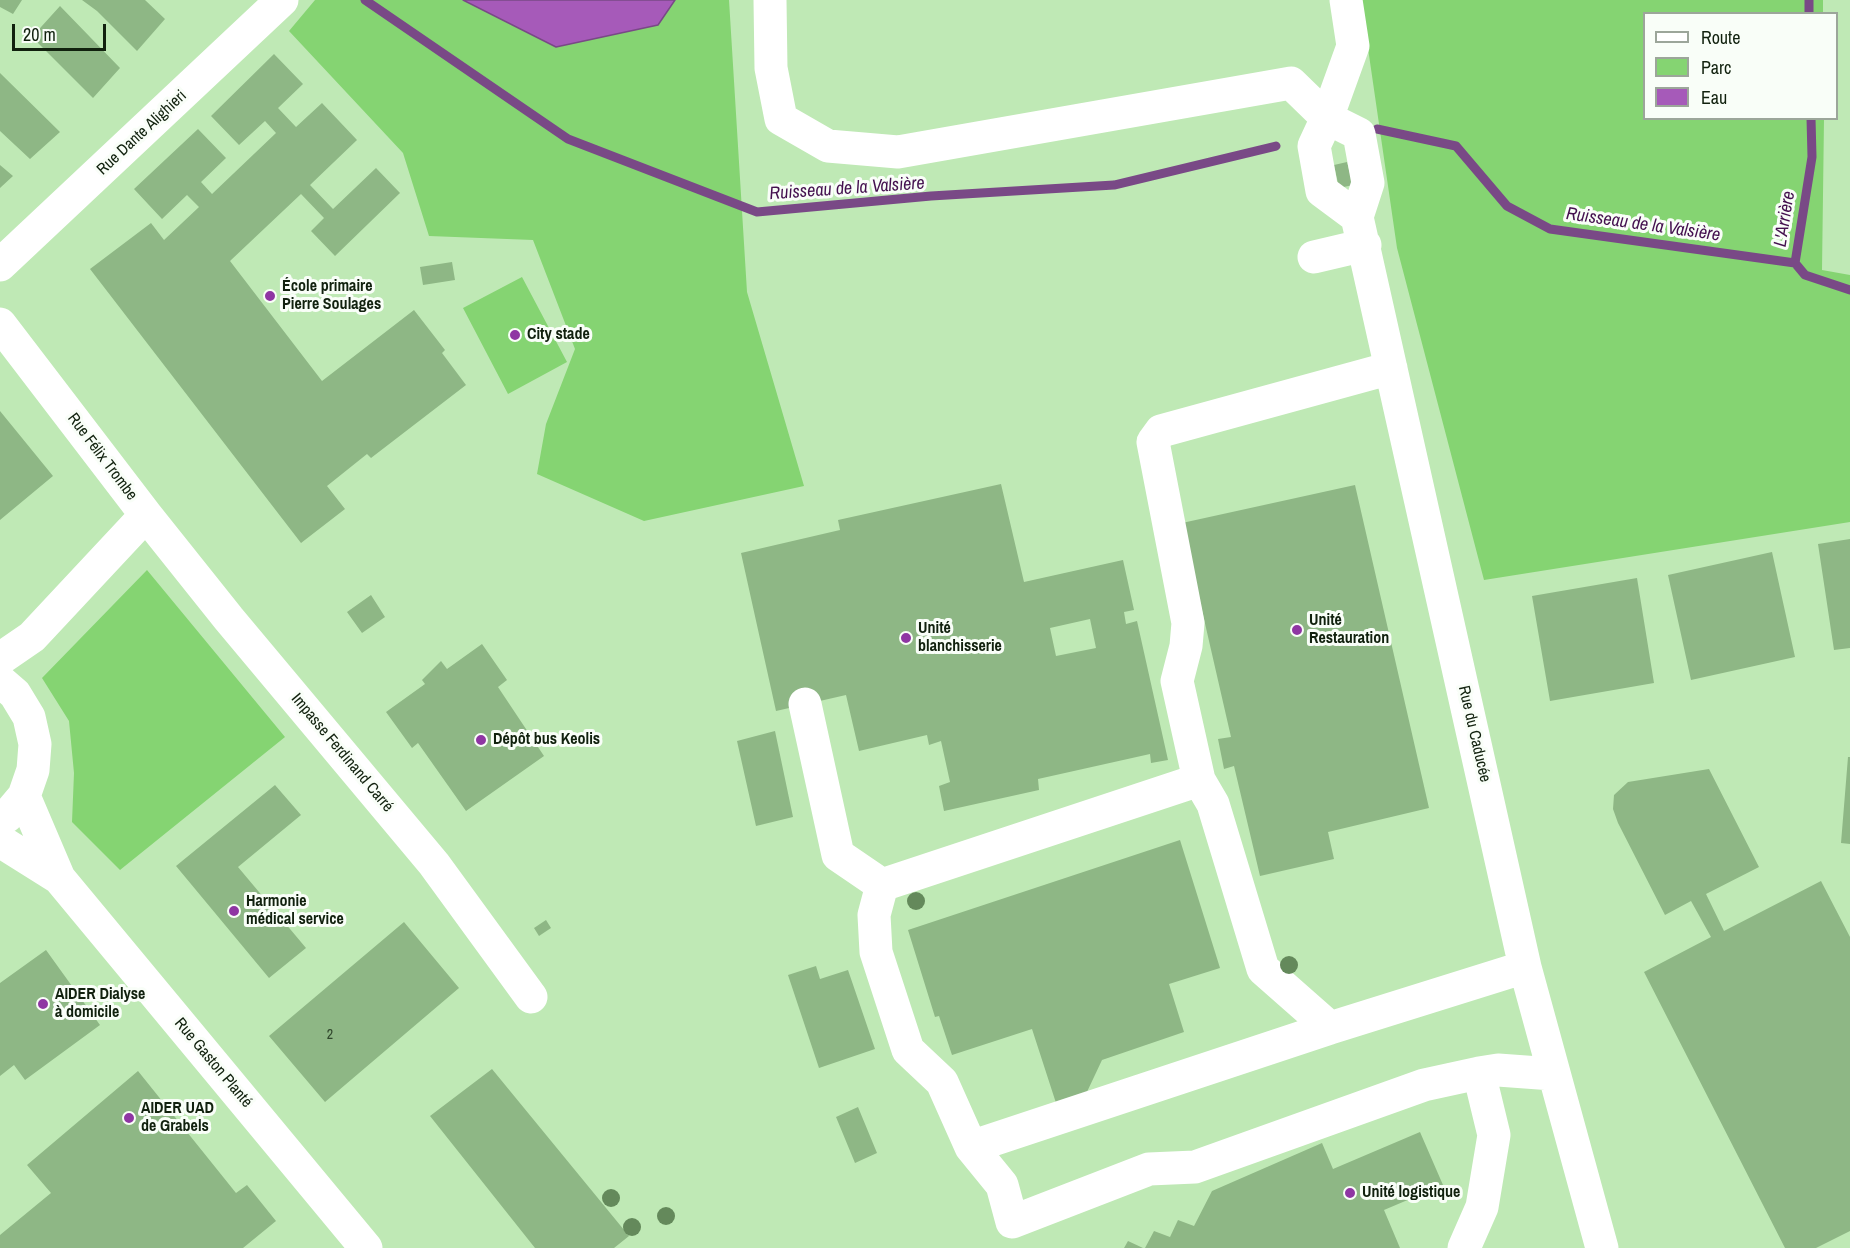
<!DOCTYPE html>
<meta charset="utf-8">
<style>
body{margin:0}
#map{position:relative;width:1850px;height:1248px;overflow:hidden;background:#bfe9b5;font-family:"Archivo Narrow",sans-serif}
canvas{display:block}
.legend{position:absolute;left:1643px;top:12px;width:195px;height:108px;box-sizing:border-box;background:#f9fef8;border:2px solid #9ca69a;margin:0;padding:8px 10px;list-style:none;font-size:18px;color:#11210e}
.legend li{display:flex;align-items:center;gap:12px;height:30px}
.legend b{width:30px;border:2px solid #9ca69a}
.scale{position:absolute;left:12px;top:24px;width:94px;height:27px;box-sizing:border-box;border:3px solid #11210e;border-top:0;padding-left:8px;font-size:18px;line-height:21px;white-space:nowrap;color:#11210e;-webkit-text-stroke:4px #f9fef8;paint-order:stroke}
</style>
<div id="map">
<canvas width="1850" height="1248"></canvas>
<ul class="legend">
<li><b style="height:8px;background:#fff"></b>Route</li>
<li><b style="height:16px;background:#85d472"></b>Parc</li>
<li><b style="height:16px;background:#a65ab9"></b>Eau</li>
</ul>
<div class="scale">20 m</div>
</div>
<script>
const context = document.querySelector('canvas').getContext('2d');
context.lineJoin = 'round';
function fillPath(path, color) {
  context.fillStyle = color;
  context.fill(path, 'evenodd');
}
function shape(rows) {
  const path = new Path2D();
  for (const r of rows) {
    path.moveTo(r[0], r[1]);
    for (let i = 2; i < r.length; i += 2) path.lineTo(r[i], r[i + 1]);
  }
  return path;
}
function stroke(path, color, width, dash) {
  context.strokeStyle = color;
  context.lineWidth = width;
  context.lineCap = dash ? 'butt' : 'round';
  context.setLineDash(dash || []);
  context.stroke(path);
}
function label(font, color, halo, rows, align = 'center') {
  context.font = font + ' "Archivo Narrow",sans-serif';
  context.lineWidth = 6;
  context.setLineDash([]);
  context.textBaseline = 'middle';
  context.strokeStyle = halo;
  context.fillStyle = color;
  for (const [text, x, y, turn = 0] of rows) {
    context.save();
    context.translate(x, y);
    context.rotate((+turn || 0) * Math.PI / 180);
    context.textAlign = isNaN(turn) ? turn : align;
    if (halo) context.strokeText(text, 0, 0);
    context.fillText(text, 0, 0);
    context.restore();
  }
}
const green = shape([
 [315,0,729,0,747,292,804,486,644,521,537,474,546,424,575,349,533,240,429,236,403,153,289,31],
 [1361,0,1823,0,1823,13,1644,14,1644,118,1824,119,1822,270,1850,275,1850,522,1484,580,1397,248],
 [522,277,567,362,508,394,463,308],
 [147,570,285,737,120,870,72,822,74,773,69,721,42,678]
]);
const water = shape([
 [463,0,675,0,658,25,556,47,463,0]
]);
const stream = shape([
 [365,0,568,139,757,212,931,196,1114,185,1276,146],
 [1809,0,1809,14],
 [1377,129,1456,146,1507,206,1550,229,1795,263],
 [1795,263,1812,157,1811,118],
 [1795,263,1805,275,1850,290]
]);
const building = shape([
 [0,0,22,0,13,14,0,7],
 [82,0,145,0,165,19,137,51,97,11],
 [60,6,120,68,93,98,32,37],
 [274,54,303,84,278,108,296,127,322,103,357,140,310,185,333,209,376,168,400,193,335,256,311,231,324,218,301,194,230,261,322,381,414,310,445,350,442,353,466,385,371,458,367,454,327,486,345,509,301,543,90,269,151,223,164,240,199,207,187,195,162,219,134,189,198,129,226,158,201,182,212,194,276,133,265,121,239,145,211,116],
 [0,73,60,132,30,159,0,131],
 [1347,162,1353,185,1339,188,1334,165],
 [0,165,13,176,0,188],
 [452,262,455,280,423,285,420,267],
 [0,411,53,476,0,520],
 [1001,484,1024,582,1123,560,1134,610,1124,612,1126,624,1137,621,1168,760,1151,763,1150,754,1038,779,1039,790,944,811,939,786,950,782,941,741,929,745,927,735,859,751,846,695,776,711,741,553,840,530,838,520],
 [1090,619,1096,648,1056,656,1050,628],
 [1355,485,1429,808,1328,832,1334,859,1260,876,1234,766,1224,769,1218,739,1231,737,1182,523],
 [1850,539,1850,648,1834,650,1818,544],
 [1772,552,1795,657,1691,680,1668,575],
 [1637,578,1654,683,1550,701,1532,596],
 [371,595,385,617,362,633,347,612],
 [482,644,507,680,498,687,544,756,466,811,418,743,412,748,386,712,425,684,422,680,441,661,447,669],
 [775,731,793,817,756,826,737,741],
 [1848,757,1850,757,1850,844,1841,843],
 [1709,769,1759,867,1706,894,1724,931,1821,881,1850,937,1850,1231,1816,1248,1785,1248,1644,972,1711,937,1691,901,1665,915,1618,823,1613,809,1614,795,1628,782],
 [275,785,301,815,238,867,306,948,269,978,176,866],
 [1180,840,1220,968,1169,984,1184,1032,1102,1060,1086,1094,1056,1103,1032,1029,952,1055,939,1016,935,1017,908,930],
 [546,920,551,928,539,936,534,928],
 [404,922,459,988,325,1102,269,1036],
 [46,950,100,1025,25,1080,14,1065,0,1076,0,983],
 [816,966,820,979,848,970,875,1049,819,1068,788,975],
 [492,1069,629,1236,614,1248,535,1248,430,1116],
 [138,1071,236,1193,247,1185,276,1221,243,1248,0,1248,0,1235,51,1193,27,1165],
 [858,1107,877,1153,855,1163,836,1117],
 [1420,1132,1443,1185,1384,1210,1400,1248,1145,1248,1154,1231,1170,1237,1178,1220,1194,1226,1212,1191,1322,1143,1333,1169],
 [1128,1241,1143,1248,1124,1248]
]);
const minor = shape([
 [770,0,771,68,781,119,828,146,898,152,1291,83,1327,118,1359,134,1368,183,1357,217],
 [1346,0,1353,46,1327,118,1314,146,1322,191,1357,217],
 [1357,217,1525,967,1602,1248],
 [1314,257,1365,245],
 [0,265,282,0],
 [0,324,146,515,32,637,0,659],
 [146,515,229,619,434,864,531,997],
 [0,681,15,694,29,717,35,744,33,770,24,796,7,816,0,821],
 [805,704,838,855,882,885],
 [1199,780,1177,681,1186,646,1188,623,1153,442,1161,431,1391,368],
 [24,796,59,878,366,1248],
 [0,841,59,878],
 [1479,1073,1424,1085,1195,1167,1149,1169,1012,1222,1002,1185,971,1147,942,1082,908,1050,876,952,874,915,882,885,1199,780,1213,804,1263,969,1330,1028,1525,967],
 [971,1147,1330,1028],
 [1464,1248,1482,1207,1494,1135,1479,1073,1498,1070,1553,1074]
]);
const trees = [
 [916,901],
 [1289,965],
 [611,1198],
 [666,1216],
 [632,1227]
];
const markers = [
 [270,296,6,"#8f36a3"],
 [515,335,6,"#8f36a3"],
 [1297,630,6,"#8f36a3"],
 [906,638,6,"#8f36a3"],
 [481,740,6,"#8f36a3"],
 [234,911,6,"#8f36a3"],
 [43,1004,6,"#8f36a3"],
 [129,1118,6,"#8f36a3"],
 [1350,1193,6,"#8f36a3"]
];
const numberNames = [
 ["2",330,1035]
];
const streetNames = [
 ["Rue Dante Alighieri",142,133,-43],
 ["Rue Félix Trombe",102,457,53],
 ["Rue du Caducée",1474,734,77],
 ["Impasse Ferdinand Carré",342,753,50],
 ["Rue Gaston Planté",213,1063,50]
];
const poiNames = [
 ["École primaire",282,287],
 ["Pierre Soulages",282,305],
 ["City stade",527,335],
 ["Unité",1309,621],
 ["Restauration",1309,639],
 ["Unité",918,629],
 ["blanchisserie",918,647],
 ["Dépôt bus Keolis",493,740],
 ["Harmonie",246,902],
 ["médical service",246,920],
 ["AIDER Dialyse",55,995],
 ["à domicile",55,1013],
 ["AIDER UAD",141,1109],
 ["de Grabels",141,1127],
 ["Unité logistique",1362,1193]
];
const waterNames = [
 ["Ruisseau de la Valsière",847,189,-4],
 ["L'Arrière",1785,219,-81],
 ["Ruisseau de la Valsière",1643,225,8]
];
fillPath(green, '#85d472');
fillPath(water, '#a65ab9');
stroke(water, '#794986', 1.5);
stroke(stream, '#794986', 9);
fillPath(building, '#8eb785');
stroke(minor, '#fff', 33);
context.fillStyle = '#64895b';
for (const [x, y] of trees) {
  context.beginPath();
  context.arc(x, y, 9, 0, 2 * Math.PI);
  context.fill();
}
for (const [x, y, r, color] of markers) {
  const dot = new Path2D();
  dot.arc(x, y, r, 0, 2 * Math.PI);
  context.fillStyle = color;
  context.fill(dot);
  stroke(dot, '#f9fef8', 2);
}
label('14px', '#30462c', null, numberNames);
label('16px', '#11210e', '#f9fef8', streetNames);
label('bold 16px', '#11210e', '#f9fef8', poiNames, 'left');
label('italic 18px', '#44114f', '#f9fef8', waterNames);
</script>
